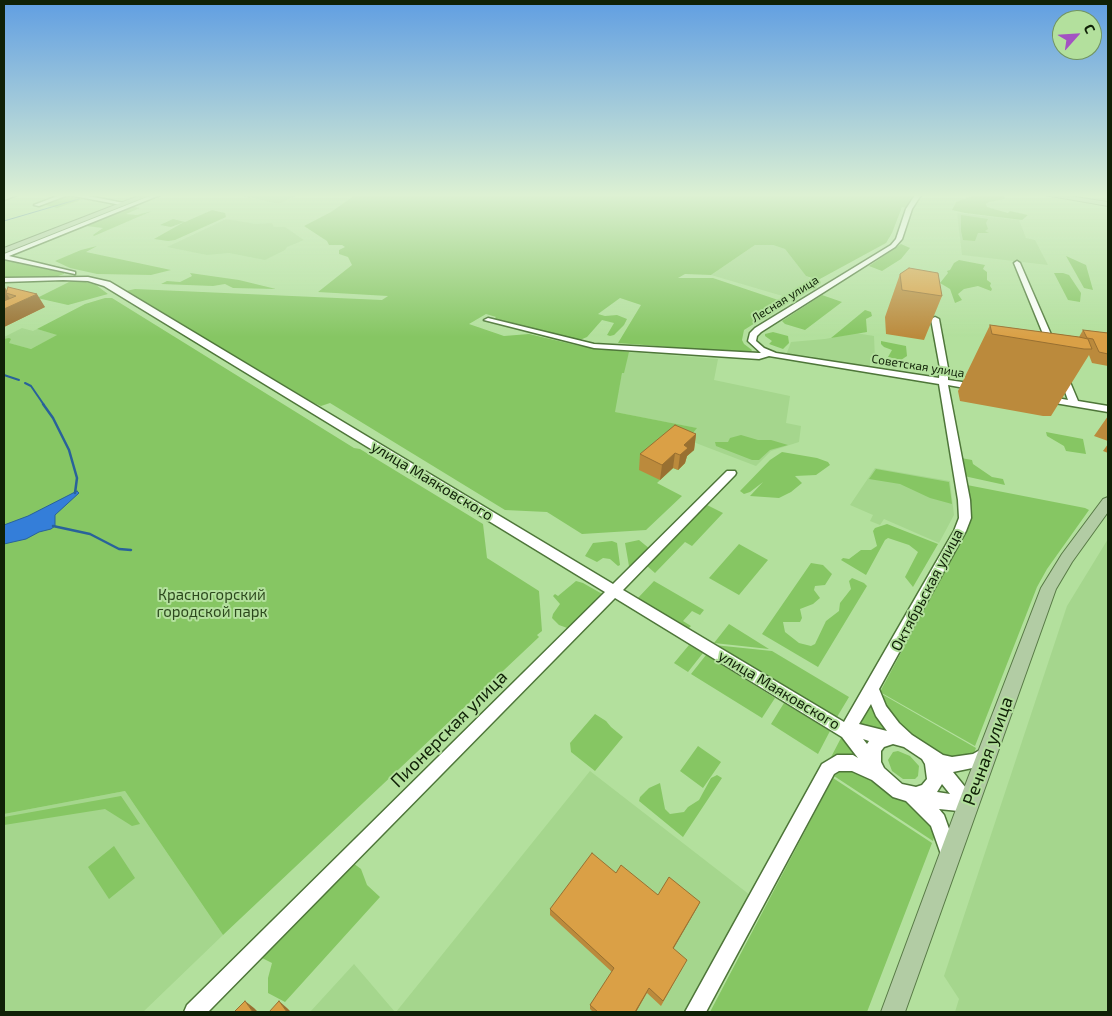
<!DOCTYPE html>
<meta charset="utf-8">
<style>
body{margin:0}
#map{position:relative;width:1112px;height:1016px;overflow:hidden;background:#b3e09d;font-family:"Exo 2",sans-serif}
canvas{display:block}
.frame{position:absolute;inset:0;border:5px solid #102107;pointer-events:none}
.north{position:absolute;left:1052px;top:10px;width:50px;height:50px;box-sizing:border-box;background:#b3e09d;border:1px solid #729461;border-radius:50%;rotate:64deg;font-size:14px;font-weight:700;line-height:20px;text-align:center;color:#102107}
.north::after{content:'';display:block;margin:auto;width:18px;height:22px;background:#a352c2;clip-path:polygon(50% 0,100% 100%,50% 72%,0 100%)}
</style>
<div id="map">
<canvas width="1112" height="1016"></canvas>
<div class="frame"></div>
<div class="north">С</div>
</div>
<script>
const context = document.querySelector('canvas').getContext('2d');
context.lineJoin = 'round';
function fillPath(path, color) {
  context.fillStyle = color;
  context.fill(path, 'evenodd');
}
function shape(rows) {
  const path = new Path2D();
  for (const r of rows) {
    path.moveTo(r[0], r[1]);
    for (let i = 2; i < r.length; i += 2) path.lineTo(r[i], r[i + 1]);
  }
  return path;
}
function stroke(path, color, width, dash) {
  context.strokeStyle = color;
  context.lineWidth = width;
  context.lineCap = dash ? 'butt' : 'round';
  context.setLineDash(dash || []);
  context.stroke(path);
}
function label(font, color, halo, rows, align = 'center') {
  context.font = font + ' "Exo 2",sans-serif';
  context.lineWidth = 4;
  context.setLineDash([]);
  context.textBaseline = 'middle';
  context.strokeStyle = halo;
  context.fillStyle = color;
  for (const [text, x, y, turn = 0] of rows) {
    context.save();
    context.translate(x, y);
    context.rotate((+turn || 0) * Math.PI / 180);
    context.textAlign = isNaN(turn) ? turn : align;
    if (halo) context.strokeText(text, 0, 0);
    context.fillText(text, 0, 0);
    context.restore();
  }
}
const built = shape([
 [239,195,297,195,279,204],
 [957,213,1019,220,1026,238,1035,240,1048,265,962,255],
 [226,219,256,224,272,223,274,227,285,227,304,240,287,247,285,250,265,260,229,253,207,255,167,247],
 [755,245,773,245,785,249,806,276,810,278,807,281,811,282,786,297,711,275],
 [22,328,33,331,37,329,58,335,31,349,8,343,4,346,4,337],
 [856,333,874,336,875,359,870,358,870,368,819,360,817,358,810,356,786,355,791,342,825,339],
 [629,352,718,359,714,380,790,396,786,423,801,426,799,442,771,451,756,466,688,440,696,428,614,412,622,373],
 [875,468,950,481,954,515,939,543,884,519,880,525,870,521,873,515,850,505],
 [1108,539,1108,1012,955,1012,959,999,944,976,1067,606],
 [590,771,750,895,685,1012,396,1012],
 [125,791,223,935,143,1012,4,1012,4,814],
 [354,964,395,1012,310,1012]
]);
const green = shape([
 [355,195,914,195,907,208,902,207,892,233,886,243,818,280,806,276,785,249,773,245,755,245,711,275,685,274,678,278,713,278,787,303,744,330,742,340,744,344,752,350,750,353,618,343,641,305,620,298,598,314,605,316,617,315,627,319,624,325,614,335,610,336,607,335,614,323,602,320,587,337,580,340,494,319,496,317,486,314,469,324,504,336,529,334,580,346,629,352,624,373,622,373,615,412,697,428,683,445,694,450,681,461,685,463,678,470,673,468,657,483,682,496,646,530,582,534,547,512,505,510,330,403,321,406,314,403,126,291,135,289,382,300,388,296,318,292,352,265,348,257,339,254,339,250,345,247,342,245,329,245,327,241,304,226,331,212],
 [974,195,1003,195,1005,199,989,202,986,204,987,207,1008,213,1010,211,1028,215,1022,220,965,213,952,210,956,202],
 [66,196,84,199,57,208,42,204],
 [134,207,140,208,126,214,137,215,152,211,94,236,93,235,103,228,86,226],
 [212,210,225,213,226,217,175,240,168,241,154,239,184,222,171,227,160,225,173,219,185,222],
 [961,215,988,219,986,223,988,229,985,231,989,233,978,233,975,241,963,240,961,231],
 [901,244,910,248,901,259,882,271,869,266],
 [97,246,86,252,171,270,151,275,97,274,70,268,55,261,81,250],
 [1066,256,1086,265,1093,290,1084,288],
 [4,260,64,273,64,274,58,276,4,278],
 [959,260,985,265,983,269,987,272,987,280,991,283,990,286,992,289,991,291,978,286,964,289,958,294,962,300,955,303,950,289,940,283,948,273,947,271,950,270,954,263],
 [190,273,239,280,276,289,233,288,225,284,213,286,161,284,167,281,180,282,192,276],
 [1054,273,1063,273,1069,275,1081,293,1080,302,1068,300],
 [71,281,82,281,96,285,108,294,68,305,37,298],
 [822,295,842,302,805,330,785,324,782,321],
 [105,298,112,298,354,448,360,449,483,524,487,558,539,591,542,631,537,635,539,637,223,935,125,791,4,814,4,339,9,338,11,339,9,343,31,349,57,335,37,329,85,304],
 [865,310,871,312,872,316,866,319,867,332,831,338],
 [773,332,788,336,789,343,783,349,769,344,772,341,765,336,765,334],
 [881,341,906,346,907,356,901,360,888,357,892,350,884,347,881,344],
 [1046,432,1083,439,1086,454,1066,451,1064,446,1047,436],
 [741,435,758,440,771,440,788,445,770,450,759,460,752,460,716,446,715,442,728,442,730,438],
 [782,452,817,458,828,462,830,465,816,475,795,476,802,483,791,492,779,498,750,496,763,482,750,492,744,494,740,491,770,460],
 [961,458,972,460,973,464,992,477,1003,479,1005,485,964,476],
 [876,469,949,482,952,504,930,498,900,484,869,479],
 [967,485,1085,508,1089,510,1047,569,1037,587,975,746,880,692,965,533,971,511],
 [707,505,723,513,692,546,685,542,655,573,647,566],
 [887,524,938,544,913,587,905,577,918,552,909,545,888,538,885,540,866,575,841,560,843,558,849,559,861,550,871,550,877,546,873,531,875,528],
 [639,540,650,549,632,567,629,566,625,543],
 [612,541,617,543,620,565,618,566,610,559,603,558,597,562,585,556,593,543],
 [739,544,768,560,739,595,709,578],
 [811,563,823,565,832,574,825,585,815,586,814,590,820,598,813,604,800,609,802,618,800,622,783,622,785,632,799,643,811,646,815,644,826,621,839,611,840,603,851,589,849,581,852,578,864,583,867,586,818,667,762,634],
 [576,581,583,583,604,595,570,629,559,625,552,618,553,614,560,604,553,596,555,594,558,596],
 [654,581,704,610,700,615,692,611,683,621,691,626,688,629,637,599],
 [729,624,769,649,714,643],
 [689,645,703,653,688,672,674,663],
 [714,645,772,651,849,697,837,717],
 [706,655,775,698,762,718,691,674],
 [880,693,976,748,974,753,971,757,952,761,926,745,893,722],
 [871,700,889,730,861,726,857,723],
 [784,703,830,731,818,754,771,724],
 [595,714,606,721,611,727,623,737,595,771,571,752,570,743],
 [842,736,862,759,829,761],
 [698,746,721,762,703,788,680,771],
 [898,751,910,756,919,766,918,776,915,779,903,779,892,771,888,760,893,752],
 [860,768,885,791,925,812,935,834,933,841,834,776,843,769],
 [717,775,722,778,683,837,639,801,640,797,649,788,660,783,665,809,670,814,684,812,688,807,699,800,711,778],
 [833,778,932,843,867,1012,710,1012],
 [121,796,140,824,132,826,105,809,4,825,4,817],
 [114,846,135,878,109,899,88,867],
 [353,863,361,869,367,885,380,897,285,1002,268,993,268,978,272,963,260,957]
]);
const water = shape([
 [77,491,79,493,55,515,55,526,51,529,39,532,26,539,4,544,4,525,28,516,77,491]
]);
const streamFar2 = shape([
 [4,221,79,199]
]);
const streamFar1 = shape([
 [4,375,19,380],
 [25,383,31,386,44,405]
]);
const stream = shape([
 [43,404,53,418,69,450,77,478,75,493],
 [53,526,90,534,119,549,131,550]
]);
const minor = shape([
 [8,195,17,195,4,200,4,196,8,195],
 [60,195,68,195,39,206,34,205,60,195],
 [69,195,83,195,124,203,121,205,69,195],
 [152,195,160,195,9,256,75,272,75,274,4,259,4,254,152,195],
 [915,195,921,195,912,209,902,239,895,247,761,332,757,336,756,341,764,348,776,353,939,378,940,368,931,319,935,317,939,319,948,368,948,380,976,384,981,387,976,390,948,385,970,500,971,518,966,531,879,689,886,706,899,723,912,735,943,755,952,757,973,754,987,746,993,748,995,753,993,758,982,766,953,772,974,798,976,804,974,810,968,812,939,809,944,815,958,854,955,860,949,863,943,860,931,826,906,801,893,797,872,780,852,771,839,771,834,774,706,1012,685,1012,822,764,837,755,853,755,858,758,842,737,615,598,208,1012,184,1012,187,1005,605,592,104,286,88,281,63,280,4,282,4,278,88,277,110,282,613,584,727,471,735,471,736,473,735,475,623,590,844,722,954,531,959,518,958,500,939,384,769,356,759,359,594,348,484,320,488,318,594,344,759,353,761,353,748,341,750,333,755,328,891,245,896,239,906,209,915,195],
 [871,704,876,716,887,731,859,724,871,704],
 [863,739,869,741,867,744,863,739],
 [893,744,904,747,922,759,925,764,927,779,922,785,916,787,902,784,884,768,881,762,881,751,884,747,893,744],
 [942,784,950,794,937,792,942,784],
 [1017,261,1020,263,1056,346,1055,348,1049,348,1048,346,1014,263,1017,261],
 [1063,372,1067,375,1078,401,1108,406,1108,412,1043,401,1041,399,1046,396,1068,400,1059,375,1063,372]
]);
const major = shape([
 [141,195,150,195,4,253,4,248,141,195],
 [1045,195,1062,195,1108,202,1108,206,1045,195],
 [1108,497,1108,512,1072,562,1056,589,905,1012,881,1012,958,804,1041,588,1062,554,1103,499,1108,497]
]);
const wall = shape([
 [900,274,942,296,924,340,886,334,885,317],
 [4,286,7,291,45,307,4,327],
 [990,325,1079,337,1083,330,1108,333,1108,366,1092,363,1089,355,1051,416,1043,416,960,401,958,391],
 [1108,416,1108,441,1094,436],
 [696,434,694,450,687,456,685,463,678,470,673,468,660,480,639,470,640,454],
 [1108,444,1108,453,1103,451],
 [616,873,658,895,700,902,673,948,684,965,661,1006,647,993,636,1012,593,1012,590,1009,590,1005,612,972,550,915,550,909]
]);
const shadedWall = shape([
 [4,286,9,294,6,293,11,300,4,303],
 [37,294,45,307,4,327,4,309],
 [696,434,694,450,687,456,685,463,678,470,680,455,684,445],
 [675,453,673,468,660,480,662,465],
 [700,902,697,908,671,953,673,948],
 [649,988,636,1012,635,1012],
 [245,1001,254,1008,258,1012,253,1012],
 [279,1001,287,1008,291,1012,287,1012]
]);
const building = shape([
 [909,268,938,273,942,296,902,290,900,274,909,268],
 [8,287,37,294,4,309,4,301,16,296,6,293,8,287],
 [990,325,1079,337,1088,339,1092,349,1084,349,992,334,990,325],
 [1083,330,1108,333,1108,354,1099,352,1093,339,1087,338,1083,330],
 [675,425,696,434,684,445,688,448,680,455,675,453,662,465,640,454,675,425],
 [592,853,616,873,621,865,658,895,669,877,700,902,673,948,687,960,663,1001,649,988,635,1012,598,1012,590,1005,614,968,550,909,592,853],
 [245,1001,253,1012,234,1012,245,1001],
 [279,1001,287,1012,269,1012,279,1001]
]);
const farStreetnames = [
 ["Лесная улица",785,299,-32],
 ["Советская улица",918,366,9]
];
const streetNames = [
 ["улица Маяковского",432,481,31],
 ["Октябрьская улица",927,590,-62],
 ["улица Маяковского",779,690,31]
];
const parkNames = [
 ["Красногорский",212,595],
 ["городской парк",212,612]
];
const nearStreetnames = [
 ["Пионерская улица",449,729,-45],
 ["Речная улица",988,751,-70]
];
fillPath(built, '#a5d68d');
fillPath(green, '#86c663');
fillPath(water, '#347ed9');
stroke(water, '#29629a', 1);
stroke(streamFar2, '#29629a', 1);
stroke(streamFar1, '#29629a', 2);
stroke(stream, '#29629a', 2.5);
stroke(minor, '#4e7639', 3);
stroke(major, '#587a46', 2);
fillPath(minor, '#fff');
fillPath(major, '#b2cca4');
fillPath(wall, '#bb8a3c');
fillPath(shadedWall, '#997031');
fillPath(building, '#daa046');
stroke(building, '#997031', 1);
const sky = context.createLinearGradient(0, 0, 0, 337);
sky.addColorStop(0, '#609ee2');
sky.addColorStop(0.58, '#ddf1d3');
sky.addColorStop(1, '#ddf1d300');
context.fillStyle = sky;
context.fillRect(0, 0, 1112, 337);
label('12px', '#102107', '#b3e09d', farStreetnames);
label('15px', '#102107', '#b3e09d', streetNames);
label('15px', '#2c481d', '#b3e09d', parkNames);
label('18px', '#102107', '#b3e09d', nearStreetnames);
</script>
